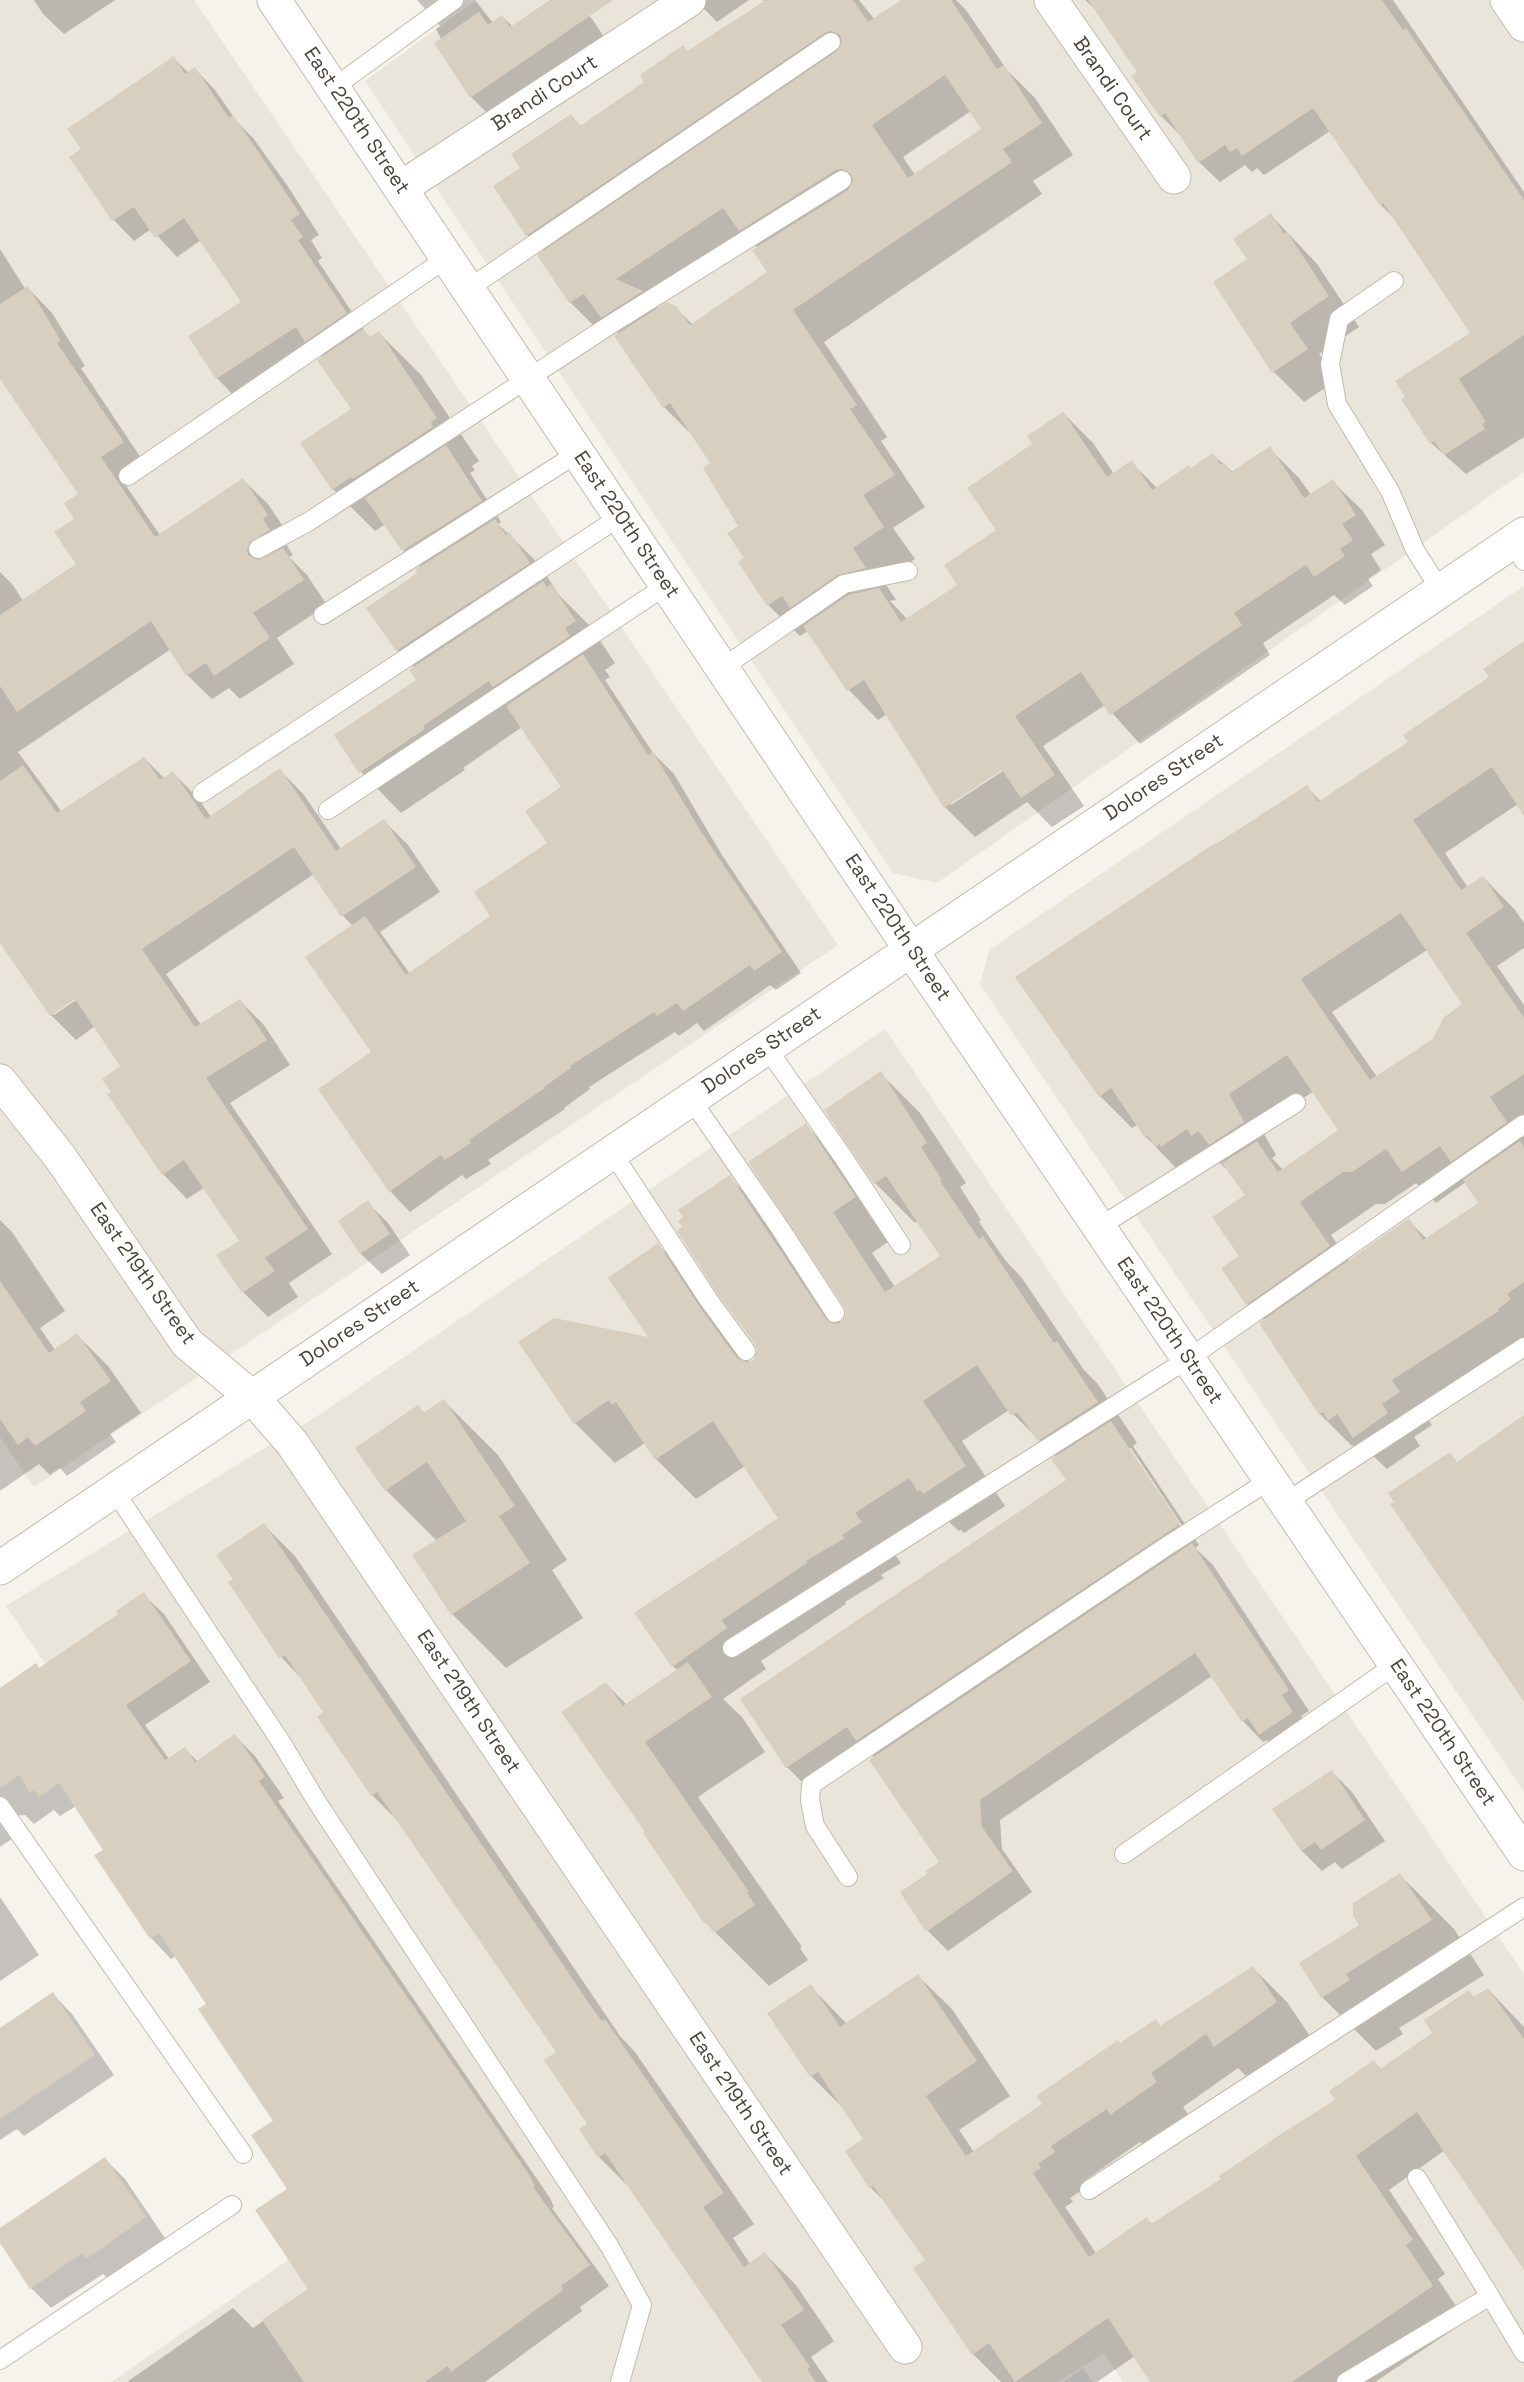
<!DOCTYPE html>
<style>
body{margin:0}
canvas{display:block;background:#f6f3ec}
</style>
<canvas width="1524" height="2382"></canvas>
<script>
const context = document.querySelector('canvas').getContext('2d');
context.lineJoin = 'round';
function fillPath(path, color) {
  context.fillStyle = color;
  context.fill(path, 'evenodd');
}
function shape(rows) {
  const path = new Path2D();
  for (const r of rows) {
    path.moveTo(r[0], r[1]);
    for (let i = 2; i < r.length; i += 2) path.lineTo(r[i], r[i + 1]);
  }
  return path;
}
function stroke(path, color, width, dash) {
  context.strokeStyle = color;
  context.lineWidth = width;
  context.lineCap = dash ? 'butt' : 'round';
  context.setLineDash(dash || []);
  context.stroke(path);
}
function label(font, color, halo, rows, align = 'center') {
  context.font = font + ' "Space Grotesk",sans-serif';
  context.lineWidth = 6;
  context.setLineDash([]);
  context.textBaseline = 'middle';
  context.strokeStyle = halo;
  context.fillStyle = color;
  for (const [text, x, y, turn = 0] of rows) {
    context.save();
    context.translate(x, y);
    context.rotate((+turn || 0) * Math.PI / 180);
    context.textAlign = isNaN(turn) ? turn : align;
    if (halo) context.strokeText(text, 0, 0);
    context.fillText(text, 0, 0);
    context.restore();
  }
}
const residential = shape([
 [0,0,194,0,838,945,34,1487,0,1437],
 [476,0,1524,0,1524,472,937,883,893,873,365,81],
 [1524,586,1524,1792,980,984,989,950],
 [885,1029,1524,1974,1524,2382,1123,2382,1104,2353,1058,2382,111,2382,397,2185,6,1606,322,1413]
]);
const parking = shape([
 [1083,2368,1093,2382,1063,2382]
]);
const shadow = shape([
 [34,0,115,0,64,34,43,14],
 [417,0,475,0,493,23,502,16,513,27,553,0,573,0,593,20,611,48,499,125,471,97,436,29,440,26],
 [695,0,749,0,717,22],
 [763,0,859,0,875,20,904,0,956,0,966,10,1007,70,1035,98,1073,155,1033,181,1042,194,824,342,887,437,881,441,925,507,893,528,915,559,883,580,896,600,890,601,907,619,959,585,998,531,1034,444,1063,413,1093,443,1114,474,1131,462,1157,488,1213,455,1233,472,1269,448,1299,478,1311,495,1332,481,1362,510,1385,545,1371,554,1381,570,1368,579,1373,586,1345,605,1334,595,1263,643,1270,655,1140,744,1105,705,1043,746,1084,806,1052,827,1027,802,975,837,945,807,887,714,878,720,849,690,808,631,800,636,768,605,746,559,740,526,712,463,695,438,664,407,616,337,619,334,612,327,602,334,570,302,540,256,545,252,527,235,522,168,571,116,582,127,646,82,683,47,688,52,765,2],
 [971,111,983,129,915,175,903,157],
 [752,241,758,248,769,272,693,325,676,308,659,310,655,306],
 [1008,764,1009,767,951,805,951,802],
 [1085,0,1393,0,1524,192,1524,437,1466,474,1431,443,1472,333,1396,220,1381,205,1330,131,1264,175,1257,168,1252,172,1245,165,1220,182,1199,162,1181,136,1161,116,1139,73,1095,9],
 [173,58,189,73,195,69,215,90,237,122,253,138,287,185,319,235,311,240,322,258,318,261,366,333,371,338,379,333,421,375,479,461,472,466,475,470,470,473,501,522,498,524,540,565,558,594,591,627,615,663,605,670,610,677,605,680,653,753,674,774,722,855,801,973,776,990,770,985,704,1031,697,1023,679,1036,675,1032,589,1087,590,1089,564,1108,565,1109,488,1160,491,1164,466,1179,462,1175,410,1212,390,1191,373,1053,353,926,343,916,314,874,166,974,201,1025,240,1001,264,1025,290,1065,230,1103,332,1254,289,1283,298,1297,268,1317,243,1292,219,1256,241,1241,205,1187,187,1199,163,1174,113,1093,122,1067,95,1026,76,1040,51,1015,0,941,0,572,13,585,23,601,78,564,76,519,80,494,0,376,0,249,26,290,28,288,52,313,85,366,81,368,147,467,124,483,160,535,243,480,268,504,292,540,286,544,293,555,289,557,307,575,327,605,277,638,294,664,240,699,229,688,212,699,187,675,171,649,18,752,62,812,144,758,165,779,173,773,198,798,211,817,280,770,304,795,341,849,384,821,408,845,440,892,380,932,410,974,492,917,549,844,563,788,522,727,463,768,465,770,401,813,361,772,418,681,415,668,397,650,369,608,419,573,421,568,403,550,386,524,375,531,333,489,353,409,323,358,314,348,237,399,217,378,243,302,201,240,177,257,151,229,134,241,114,220,71,157,83,150],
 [81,994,82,996,54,1015,52,1013],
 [1271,215,1317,264,1359,327,1319,354,1337,380,1304,402,1274,372,1249,260],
 [1524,643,1524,813,1518,804,1445,853,1468,888,1483,877,1515,910,1524,923,1524,948,1497,966,1524,1005,1524,1348,1423,1413,1432,1425,1414,1437,1420,1446,1387,1469,1366,1449,1362,1452,1355,1445,1352,1446,1320,1414,1265,1321,1247,1304,1241,1256,1247,1195,1227,1166,1225,1168,1219,1162,1195,1178,1178,1170,1146,1137,1137,1125,1132,1128,1100,1096,1216,846,1307,787,1321,802,1410,742,1491,678],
 [1427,950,1464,1005,1434,1040,1377,1077,1332,1012],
 [1314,1091,1340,1130,1283,1170,1272,1158,1276,1155,1260,1127],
 [1466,1182,1480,1203,1427,1239,1408,1220,1350,1262,1331,1235,1376,1204,1385,1204,1416,1183,1436,1203],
 [880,1073,920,1113,966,1183,960,1187,981,1220,979,1222,1005,1260,1022,1278,1084,1370,1097,1383,1137,1443,1133,1446,1199,1545,1195,1548,1213,1565,1309,1711,1301,1716,1312,1733,1281,1754,1267,1740,1263,1742,1243,1721,1212,1676,1000,1820,1002,1849,1032,1892,948,1951,928,1931,929,1874,942,1863,875,1758,866,1749,808,1788,787,1767,742,1700,1068,1480,1056,1457,1009,1410,962,1441,1005,1506,964,1533,961,1530,959,1531,947,1520,894,1553,901,1563,881,1575,884,1578,845,1602,846,1604,761,1661,766,1669,723,1699,742,1717,765,1752,698,1797,802,1947,800,1948,808,1960,769,1986,705,1922,647,1832,606,1684,627,1705,677,1670,673,1666,780,1518,745,1466,696,1499,656,1459,645,1443,615,1463,575,1423,651,1339,658,1245,698,1285,750,1363,754,1361,759,1350,729,1177,769,1217,841,1324,843,1323,848,1313,805,1125,845,1165,895,1237,872,1253,895,1287,942,1256,918,1221,915,1223,875,1183],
 [1127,1448,1131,1448,1185,1530,1183,1531],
 [367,1202,388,1223,410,1255,382,1274,361,1254,340,1222],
 [0,1220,12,1232,65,1311,40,1328,55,1350,77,1335,108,1366,141,1413,110,1434,116,1442,67,1476,60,1468,50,1475,39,1464,0,1491],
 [444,1401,498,1455,567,1560,552,1570,583,1618,506,1668,452,1614,437,1541,386,1490,418,1407,425,1414],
 [264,1525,295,1556,620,2036,635,2052,754,2224,733,2238,750,2264,765,2254,796,2285,834,2341,811,2357,828,2382,764,2382,630,2188,599,2157,589,2124,558,2052,401,1824,372,1795,325,1713,303,1680,281,1657,230,1583,235,1580],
 [143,1594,164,1614,210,1682,145,1725,169,1759,185,1749,198,1762,235,1736,255,1756,284,1798,278,1801,550,2198,554,2207,552,2208,609,2286,580,2307,582,2311,485,2382,127,2382,233,2308,253,2328,310,2289,275,2121,209,2004,176,1956,171,1959,151,1938,96,1856,105,1850,76,1806,60,1816,54,1810,34,1824,25,1815,14,1816,13,1838,0,1847,0,1701,39,1669,121,1614],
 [1332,1772,1352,1792,1385,1841,1342,1869,1335,1862,1322,1871,1302,1851,1274,1809],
 [1400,1875,1454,1929,1484,1975,1399,2028,1403,2034,1376,2051,1322,1997,1361,1925],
 [0,1897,39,1955,0,1981],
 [1253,1968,1287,2002,1310,2036,1249,2079,1238,2068,1183,2107,1190,2117,1145,2147,1140,2142,1084,2181,1088,2186,1070,2198,1073,2202,1065,2207,1096,2253,1147,2219,1153,2225,1223,2179,1337,2100,1374,2062,1382,2070,1435,2034,1488,1989,1524,2027,1524,2267,1445,2150,1389,2190,1445,2274,1438,2279,1466,2321,1375,2382,1152,2382,1135,2356,1097,2382,1001,2382,973,2354,927,2260,888,2205,870,2187,847,2151,865,2139,844,2109,811,2076,810,1986,847,2024,918,1976,952,2009,1010,2096,959,2130,974,2152,1044,2105,1120,2045,1156,2021,1161,2027],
 [53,1994,72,2014,114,2075,24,2136,17,2129,0,2140,0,2030],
 [105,2159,125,2179,165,2238,107,2278,103,2274,51,2308,31,2288,0,2240,0,2230]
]);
const building = shape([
 [550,0,613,0,470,98,434,43,479,12,488,25,502,15,510,27],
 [766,0,853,0,868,22,901,0,951,0,997,69,1004,65,1042,123,1003,149,1012,162,793,310,857,405,850,409,895,475,863,495,884,527,853,548,866,568,838,575,790,608,782,596,767,606,738,562,744,558,727,533,738,526,703,468,710,463,670,403,663,408,614,336,667,302,676,306,690,325,767,272,752,250,848,190,853,180,851,174,842,169,836,170,739,231,723,208,616,279,643,291,601,318,584,294,569,303,537,255,837,51,842,42,840,35,831,31,825,33,526,236,493,186,520,168,511,154,571,114,580,126,644,82,640,75,683,45,687,51],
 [945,75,981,129,908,178,872,125],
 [1088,0,1382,0,1403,30,1406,28,1524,200,1524,335,1459,379,1486,422,1482,424,1485,429,1444,455,1434,441,1430,444,1401,399,1405,397,1395,381,1470,333,1383,203,1380,206,1313,108,1242,156,1237,148,1230,152,1225,145,1198,163,1165,113,1160,117,1131,76,1137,72],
 [174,56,185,74,195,67,229,118,233,115,266,163,300,214,291,220,303,237,298,240,347,313,305,342,296,327,216,379,188,336,241,302,184,218,155,238,134,207,112,221,69,157,81,149,67,129],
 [1271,213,1284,234,1287,232,1329,296,1290,323,1308,349,1272,373,1213,282,1247,259,1233,239],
 [28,286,61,341,57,343,124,442,101,457,155,537,243,478,268,515,263,519,270,530,249,543,247,549,248,555,258,560,283,548,304,580,253,613,270,638,214,676,206,663,186,676,151,621,17,712,0,686,0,615,76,564,54,532,74,519,64,503,78,494,0,379,0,304],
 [363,329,369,337,379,331,437,418,431,422,433,427,353,479,351,477,332,490,300,443,351,409,317,360],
 [1063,412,1107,477,1132,460,1152,490,1189,465,1191,468,1213,453,1221,465,1225,463,1231,472,1270,446,1304,498,1333,479,1356,515,1342,524,1353,540,1340,549,1345,556,1314,577,1306,565,1234,613,1242,625,1110,715,1081,672,1015,716,1055,775,1021,798,1002,770,944,808,864,680,847,691,803,626,848,595,879,588,901,622,957,585,944,565,996,530,967,488,1032,444,1027,436],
 [446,445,482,501,402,551,365,498],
 [495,519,506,535,510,532,530,563,396,651,366,608,417,573,415,570],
 [543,581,547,587,551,584,576,621,565,628,570,636,493,687,489,681,423,726,425,729,359,773,334,735,416,680,409,670],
 [1524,641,1524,816,1492,767,1413,820,1461,890,1483,876,1504,907,1466,933,1524,1018,1524,1074,1490,1097,1507,1122,1451,1162,1440,1146,1402,1172,1386,1149,1352,1172,1343,1172,1300,1202,1330,1246,1246,1305,1221,1268,1239,1256,1212,1217,1245,1195,1222,1163,1257,1141,1278,1172,1338,1130,1287,1055,1229,1094,1244,1122,1209,1145,1198,1131,1191,1136,1187,1129,1161,1147,1160,1144,1155,1147,1148,1136,1145,1138,1111,1088,1099,1097,1015,977,1215,843,1216,844,1307,785,1318,802,1408,742,1403,735,1489,677,1483,669],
 [1401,913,1462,1004,1443,1018,1433,1039,1370,1080,1301,979],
 [583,654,648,755,653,752,702,833,782,952,754,971,750,965,683,1011,677,1003,657,1016,654,1012,570,1066,571,1068,544,1087,545,1088,469,1140,471,1143,445,1160,441,1155,389,1192,318,1089,371,1052,305,957,365,916,406,975,490,916,474,892,547,843,525,811,561,787,506,706],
 [144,757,160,780,173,771,206,819,280,768,336,851,384,819,416,867,341,917,294,847,142,949,195,1027,240,999,267,1040,206,1078,308,1229,265,1258,275,1271,242,1293,216,1255,239,1241,184,1160,162,1175,107,1094,111,1092,102,1079,120,1066,75,999,50,1016,0,943,0,781,23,765,57,813],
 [881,1071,927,1143,921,1147,942,1180,940,1181,979,1239,983,1236,1054,1343,1057,1341,1098,1402,1038,1441,1017,1412,1011,1416,977,1365,923,1401,966,1466,923,1494,920,1490,918,1492,909,1478,855,1513,862,1522,842,1535,845,1538,806,1561,807,1563,722,1620,727,1628,672,1667,634,1613,778,1518,713,1421,655,1460,616,1402,612,1405,609,1400,574,1424,518,1342,554,1318,648,1337,608,1278,658,1243,699,1306,737,1358,747,1362,753,1360,757,1350,755,1344,717,1293,677,1231,682,1227,678,1221,683,1217,678,1210,730,1175,826,1319,835,1324,842,1322,846,1313,844,1307,748,1162,806,1123,856,1197,833,1212,885,1292,940,1256,886,1176,874,1184,824,1110],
 [1520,1141,1524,1148,1524,1282,1507,1294,1511,1299,1498,1309,1499,1311,1392,1380,1400,1392,1382,1404,1388,1413,1353,1438,1337,1414,1328,1421,1323,1412,1319,1415,1259,1323,1409,1218,1423,1240,1478,1203,1463,1180],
 [368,1200,390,1234,360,1254,338,1221],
 [0,1281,49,1353,77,1333,111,1381,80,1402,86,1411,35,1446,28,1437,18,1445,0,1419],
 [444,1399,515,1506,499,1516,530,1563,451,1615,412,1555,466,1521,427,1462,385,1491,355,1448,418,1405,423,1413],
 [1524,1415,1524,1702,1390,1504,1394,1502,1388,1493,1450,1452,1457,1462],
 [1111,1421,1180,1524,856,1741,847,1727,786,1768,740,1699,1066,1480,1051,1459],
 [264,1523,593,2009,602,2021,605,2019,724,2193,703,2207,744,2267,765,2252,804,2310,781,2325,810,2367,807,2369,816,2382,762,2382,605,2153,598,2158,579,2129,587,2124,544,2060,556,2052,377,1792,371,1796,317,1717,323,1712,285,1655,279,1658,228,1582,233,1579,216,1555],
 [1192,1543,1289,1690,1282,1695,1293,1712,1259,1735,1248,1718,1242,1722,1195,1653,980,1800,982,1827,1013,1871,926,1932,900,1892,927,1874,926,1871,939,1862,869,1760],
 [144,1592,191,1661,126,1705,165,1760,185,1747,195,1762,235,1734,265,1777,259,1781,530,2176,535,2186,533,2187,590,2265,561,2286,563,2290,451,2372,448,2366,425,2382,304,2382,262,2320,308,2289,255,2210,287,2189,251,2135,273,2121,198,2009,206,2004,159,1933,150,1939,94,1855,103,1850,59,1783,39,1797,34,1790,30,1793,19,1775,0,1788,0,1688,36,1663,39,1668,118,1614,116,1611],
 [688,1662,712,1697,645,1742,749,1892,747,1893,755,1905,714,1933,706,1922,704,1923,643,1833,645,1832,561,1712,606,1682,623,1706],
 [1332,1770,1365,1820,1321,1850,1315,1842,1301,1851,1272,1809],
 [1400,1873,1432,1920,1346,1974,1350,1980,1321,1998,1299,1963,1359,1925,1353,1916,1353,1903],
 [1253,1966,1277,2002,1214,2047,1206,2034,1151,2073,1157,2082,1110,2115,1107,2109,1051,2146,1055,2152,1038,2164,1041,2168,1033,2173,1089,2257,1147,2217,1151,2224,1221,2179,1219,2176,1281,2134,1335,2100,1329,2091,1374,2060,1380,2069,1432,2033,1424,2020,1469,1990,1474,1997,1488,1988,1524,2039,1524,2270,1417,2112,1356,2156,1413,2240,1406,2245,1433,2286,1292,2382,1150,2382,1108,2318,1015,2382,989,2343,972,2355,913,2268,925,2260,873,2186,869,2188,845,2151,863,2139,818,2072,810,2077,767,2013,811,1984,840,2027,918,1974,977,2061,926,2096,966,2156,1042,2104,1036,2096,1118,2040,1120,2043,1156,2019,1160,2026],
 [53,1992,95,2055,0,2119,0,2028],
 [105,2157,146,2217,86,2259,82,2253,30,2289,0,2243,0,2228]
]);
const service = shape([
 [333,88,454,0],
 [1394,281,1339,319,1330,364,1337,404,1390,491,1415,550,1441,591],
 [468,289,831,42],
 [128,476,447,258],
 [1512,543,1524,561],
 [258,549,308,522,613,323,842,180],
 [323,615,578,453],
 [722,668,844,584,908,571],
 [202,793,621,516],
 [328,810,667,585],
 [767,1048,843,1157,901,1245],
 [691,1099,780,1228,835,1313],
 [612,1152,708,1299,746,1351],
 [1099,1227,1296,1103],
 [114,1490,281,1742,317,1802,610,2247,642,2305,620,2382],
 [1286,1502,1524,1347],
 [732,1648,1188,1359,1524,1124],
 [0,1806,243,2154],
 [1124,1854,1395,1665],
 [848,1877,815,1826,810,1800,811,1785,1164,1548,1270,1480],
 [1417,2178,1490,2296],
 [1089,2190,1524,1907],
 [0,2360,232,2205],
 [1346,2382,1490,2296,1524,2353]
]);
const minor = shape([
 [1051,0,1174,177],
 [1507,0,1524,25],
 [401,188,689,0],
 [0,1081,60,1157,187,1343,252,1397,292,1443,905,2347]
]);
const tertiary = shape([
 [274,0,911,950,1524,1854],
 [0,1568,1524,534]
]);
const streetNames = [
 ["Brandi Court",1112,89,55],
 ["Brandi Court",545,94,-33],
 ["East 220th Street",356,121,56],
 ["East 220th Street",626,525,56],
 ["Dolores Street",1164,778,-34],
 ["East 220th Street",897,928,56],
 ["Dolores Street",762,1051,-34],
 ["East 219th Street",142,1274,55],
 ["Dolores Street",360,1324,-34],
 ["East 220th Street",1169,1331,56],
 ["East 219th Street",468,1702,56],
 ["East 220th Street",1442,1733,56],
 ["East 219th Street",740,2104,56]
];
fillPath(residential, '#eae5da');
fillPath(parking, '#e5e3e0');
fillPath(shadow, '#0003');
fillPath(building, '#d8cfc1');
stroke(service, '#c2bbae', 20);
stroke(minor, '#c2bbae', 35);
stroke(tertiary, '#c2bbae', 35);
stroke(service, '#fff', 18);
stroke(minor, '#fff', 33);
stroke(tertiary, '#fff', 33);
label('20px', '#4b4439', '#fff', streetNames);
</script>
